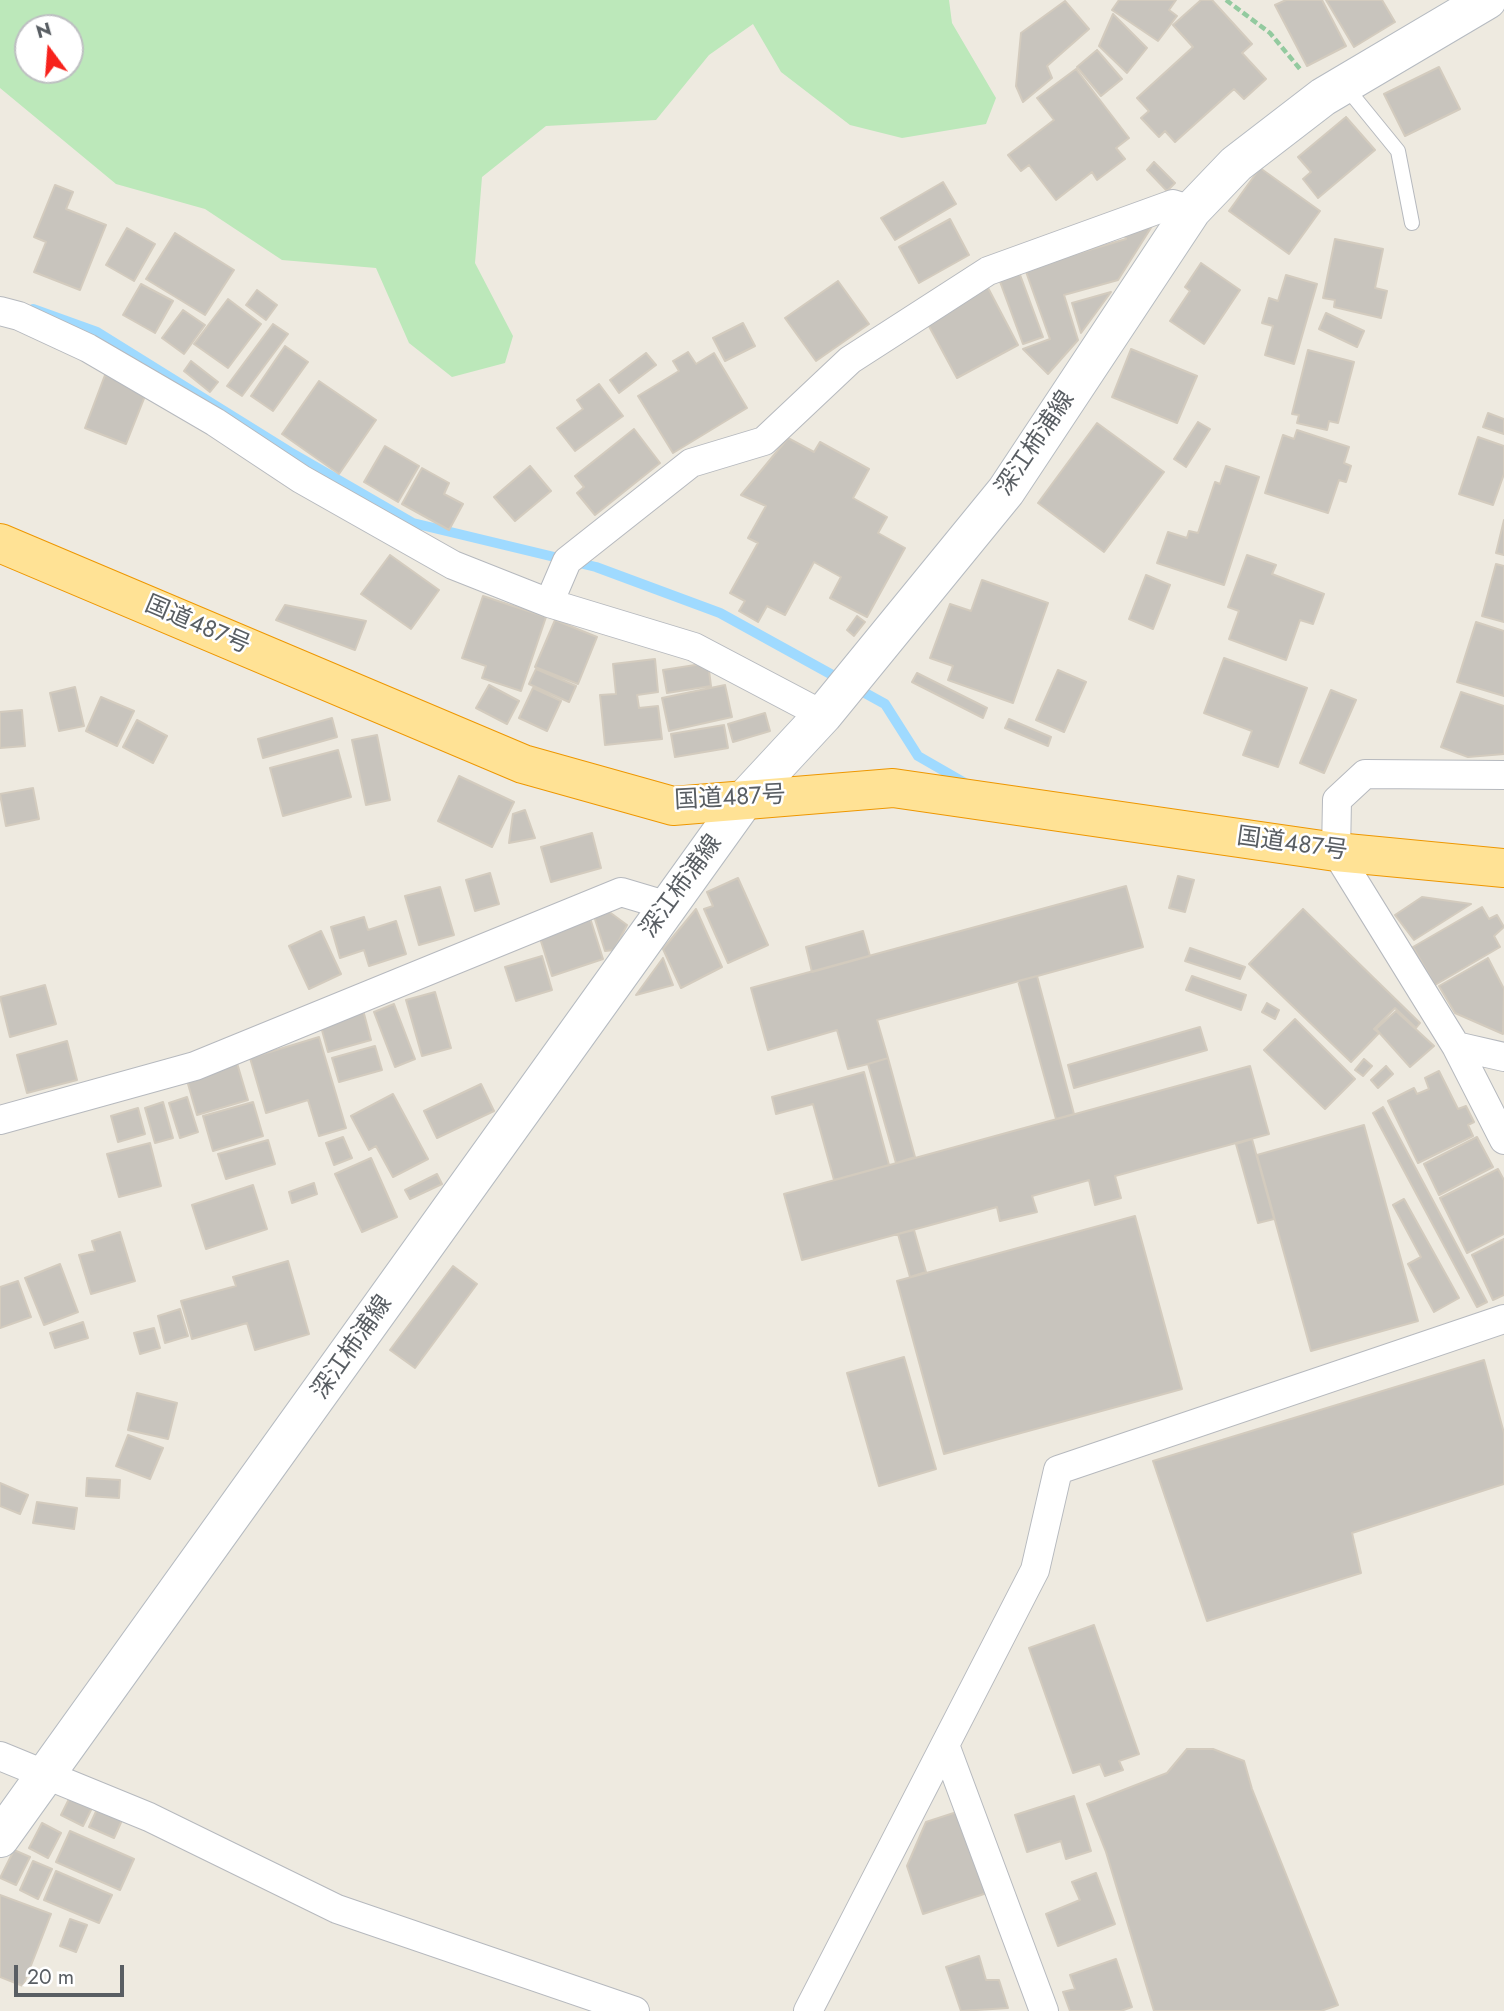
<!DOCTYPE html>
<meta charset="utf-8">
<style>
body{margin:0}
#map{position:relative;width:1504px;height:2011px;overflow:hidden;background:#eeeae0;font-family:Jost,sans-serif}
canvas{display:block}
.north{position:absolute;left:14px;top:14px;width:70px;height:70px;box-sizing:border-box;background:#fff;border:2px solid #bdbfc1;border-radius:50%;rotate:344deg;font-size:19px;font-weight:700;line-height:28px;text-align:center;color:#595e63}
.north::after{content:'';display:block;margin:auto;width:24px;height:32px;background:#f7221c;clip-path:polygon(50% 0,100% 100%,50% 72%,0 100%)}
.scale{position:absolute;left:14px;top:1965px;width:110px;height:32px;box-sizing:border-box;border:4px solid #595e63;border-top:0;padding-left:9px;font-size:21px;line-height:24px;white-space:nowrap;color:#595e63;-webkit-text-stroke:5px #fff;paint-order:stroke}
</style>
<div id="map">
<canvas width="1504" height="2011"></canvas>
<div class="north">N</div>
<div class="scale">20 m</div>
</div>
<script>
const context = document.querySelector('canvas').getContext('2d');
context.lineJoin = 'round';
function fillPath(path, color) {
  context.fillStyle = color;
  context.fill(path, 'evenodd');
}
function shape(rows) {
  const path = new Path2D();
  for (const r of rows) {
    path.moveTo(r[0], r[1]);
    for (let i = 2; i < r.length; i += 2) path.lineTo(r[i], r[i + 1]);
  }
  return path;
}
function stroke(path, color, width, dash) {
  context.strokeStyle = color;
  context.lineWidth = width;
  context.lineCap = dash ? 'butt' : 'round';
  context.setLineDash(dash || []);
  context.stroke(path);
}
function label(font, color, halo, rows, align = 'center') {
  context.font = font + ' Jost,"Noto Sans JP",sans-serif';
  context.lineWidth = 5;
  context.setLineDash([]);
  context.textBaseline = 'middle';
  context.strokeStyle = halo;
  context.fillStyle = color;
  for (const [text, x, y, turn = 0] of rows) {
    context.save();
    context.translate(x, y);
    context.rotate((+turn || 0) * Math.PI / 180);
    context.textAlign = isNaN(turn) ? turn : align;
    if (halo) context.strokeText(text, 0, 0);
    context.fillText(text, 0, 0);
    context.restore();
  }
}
const green = shape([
 [0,0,949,0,952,23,996,98,986,124,902,138,850,125,781,72,753,24,709,55,656,120,546,126,482,177,475,263,513,336,505,363,452,377,409,343,376,268,282,260,205,209,116,184,0,88],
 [28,28,70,28,70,70,28,70]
]);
const stream = shape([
 [33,309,97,332,290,452,413,523,596,567,720,613,885,704,918,756,965,783]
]);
const building = shape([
 [1119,0,1176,0,1169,10,1177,16,1158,41,1112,10,1119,0],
 [1201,0,1212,0,1252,44,1242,53,1266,79,1244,99,1234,89,1175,142,1165,131,1159,137,1141,118,1149,111,1137,98,1193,47,1173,25,1201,0],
 [1286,0,1322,0,1346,46,1307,66,1275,5,1286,0],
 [1326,0,1382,0,1395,22,1354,47,1326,0],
 [1065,1,1089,29,1047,66,1052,78,1023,102,1016,86,1021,33,1065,1],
 [1113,14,1147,48,1127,73,1099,46,1113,14],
 [1097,50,1122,79,1101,96,1077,67,1097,50],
 [1439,67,1460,109,1405,136,1384,94,1439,67],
 [1076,69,1129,138,1116,148,1125,159,1097,180,1092,172,1056,200,1029,165,1021,171,1008,155,1054,120,1037,98,1076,69],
 [1346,117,1375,150,1318,198,1303,179,1311,172,1298,157,1346,117],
 [1154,162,1175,183,1167,191,1147,170,1154,162],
 [1260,168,1320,211,1289,254,1229,211,1260,168],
 [943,182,956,204,895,240,881,218,943,182],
 [55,185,73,192,66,209,106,225,80,290,34,272,46,242,34,237,55,185],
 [950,219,969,255,919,283,899,247,950,219],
 [1154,223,1118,280,1064,295,1078,340,1048,374,1023,349,1050,339,1025,269,1126,239,1123,232,1154,223],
 [127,228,155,244,134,281,106,265,127,228],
 [175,233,234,270,205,315,146,279,175,233],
 [1335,239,1383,249,1375,288,1387,291,1381,318,1334,307,1335,300,1323,298,1335,239],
 [1201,263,1240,290,1204,344,1170,321,1190,291,1185,287,1201,263],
 [1019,272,1043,337,1023,344,999,279,1019,272],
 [1286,275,1317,284,1294,364,1265,355,1273,326,1262,323,1269,298,1278,301,1286,275],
 [838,281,869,324,816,361,785,318,838,281],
 [141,284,173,301,155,333,123,315,141,284],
 [986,284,1018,345,957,378,924,317,986,284],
 [257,290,277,305,266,320,246,305,257,290],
 [1111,292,1081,333,1072,303,1111,292],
 [228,299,261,324,228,368,194,344,228,299],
 [183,310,205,325,184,354,162,338,183,310],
 [1326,313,1364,331,1357,347,1319,329,1326,313],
 [743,323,755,346,725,361,713,338,743,323],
 [273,324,288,334,242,396,227,386,273,324],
 [285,346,308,362,273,411,251,396,285,346],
 [1131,349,1197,376,1177,423,1112,397,1131,349],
 [1308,350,1354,362,1338,423,1329,421,1327,430,1297,423,1299,415,1292,414,1308,350],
 [688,352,696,364,714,353,747,408,673,453,638,396,679,371,673,361,688,352],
 [646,353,656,365,619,393,610,380,646,353],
 [191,361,218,382,210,392,184,371,191,361],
 [105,375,147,391,126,444,85,428,105,375],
 [319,381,376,420,339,474,282,434,319,381],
 [599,384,623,416,575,451,557,428,583,409,577,400,599,384],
 [1488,413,1504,419,1504,434,1483,427,1488,413],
 [1198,422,1210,429,1186,467,1174,459,1198,422],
 [1097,423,1164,472,1104,552,1038,503,1097,423],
 [634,429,660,463,595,515,577,493,584,487,575,476,634,429],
 [1297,430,1349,447,1344,463,1351,466,1346,482,1339,480,1328,513,1265,493,1283,435,1294,439,1297,430],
 [1478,437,1504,446,1504,474,1493,505,1459,494,1478,437],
 [788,438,814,452,820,442,869,469,853,498,887,517,878,533,905,548,867,617,830,598,841,577,814,562,785,615,767,606,758,622,739,611,745,601,730,593,758,543,748,538,766,506,741,495,788,438],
 [385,446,419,466,398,502,364,482,385,446],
 [530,466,551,491,515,521,494,497,530,466],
 [1226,466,1259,477,1224,585,1157,563,1168,532,1187,538,1189,531,1198,533,1215,482,1220,484,1226,466],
 [422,468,449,483,444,494,463,504,449,530,402,504,422,468],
 [1504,520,1504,555,1496,553,1504,520],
 [390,555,439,590,411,629,361,594,390,555],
 [1247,555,1276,565,1272,574,1324,594,1313,624,1300,620,1286,660,1229,639,1239,611,1228,607,1247,555],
 [1496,564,1504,566,1504,622,1482,616,1496,564],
 [1146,575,1170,585,1153,629,1129,619,1146,575],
 [982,580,1048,603,1013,703,948,680,953,666,930,658,950,604,971,611,982,580],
 [483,596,546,617,521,691,482,678,486,666,462,658,483,596],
 [285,605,366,621,355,650,276,620,285,605],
 [857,616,865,622,854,636,847,630,857,616],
 [555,620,597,637,578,684,535,667,555,620],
 [1476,622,1504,631,1504,696,1457,682,1476,622],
 [1224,658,1307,688,1278,767,1243,755,1252,731,1204,713,1224,658],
 [655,659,658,692,637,695,639,708,658,706,662,739,605,745,600,695,616,694,613,664,655,659],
 [708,663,711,686,667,693,663,670,708,663],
 [536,669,576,686,569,702,529,684,536,669],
 [1058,670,1086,682,1064,732,1036,720,1058,670],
 [917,673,987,708,983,718,912,682,917,673],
 [489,685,519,701,507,724,476,708,489,685],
 [725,685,732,717,669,731,662,698,725,685],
 [75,687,84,726,59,731,50,693,75,687],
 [533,688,561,701,547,731,519,718,533,688],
 [1331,690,1356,700,1324,773,1300,763,1331,690],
 [1461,692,1504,706,1504,754,1468,757,1441,747,1461,692],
 [101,697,134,711,117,746,86,731,101,697],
 [22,710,25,746,0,748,0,712,22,710],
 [765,713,770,731,733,742,728,724,765,713],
 [332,718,337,737,263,758,258,739,332,718],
 [1009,719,1051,737,1048,746,1005,728,1009,719],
 [137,720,167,736,153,763,123,747,137,720],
 [724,725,728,748,675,757,671,734,724,725],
 [377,735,390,800,366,805,352,740,377,735],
 [338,750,351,797,283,816,270,768,338,750],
 [459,776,514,802,492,847,438,821,459,776],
 [33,788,39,819,6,826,0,794,33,788],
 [525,810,535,838,509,843,513,814,525,810],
 [592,833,601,868,551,882,541,847,592,833],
 [490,873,499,904,475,911,466,880,490,873],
 [1178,876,1194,880,1185,912,1169,908,1178,876],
 [738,878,768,945,728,963,704,909,713,906,707,892,738,878],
 [1126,886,1143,947,877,1020,888,1058,868,1064,848,1069,837,1030,768,1050,751,988,1126,886],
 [440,887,454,935,419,945,405,896,440,887],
 [1422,897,1471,904,1414,940,1395,915,1422,897],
 [1482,907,1489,919,1497,915,1504,927,1494,936,1500,947,1435,985,1413,947,1482,907],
 [696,909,722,967,681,988,663,949,696,909],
 [1303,909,1420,1023,1416,1028,1395,1008,1374,1029,1379,1033,1351,1062,1249,964,1303,909],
 [608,911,627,925,614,950,605,951,594,916,608,911],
 [364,917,368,930,396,921,406,954,369,966,364,950,340,958,331,927,364,917],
 [590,918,603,959,552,976,539,935,590,918],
 [321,931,341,974,309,989,289,946,321,931],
 [863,931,870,956,812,972,806,947,863,931],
 [1190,948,1245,967,1240,979,1185,961,1190,948],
 [542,956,552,990,516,1001,505,967,542,956],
 [663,958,673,985,636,995,663,958],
 [1488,958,1504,989,1503,1034,1455,1013,1439,986,1488,958],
 [1037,976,1074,1114,1056,1119,1018,981,1037,976],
 [1192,976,1246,995,1241,1010,1186,990,1192,976],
 [45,985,56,1024,10,1037,0,997,45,985],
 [435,992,451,1048,422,1056,406,1000,435,992],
 [1267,1003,1279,1010,1275,1019,1262,1012,1267,1003],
 [394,1004,415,1059,395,1067,374,1012,394,1004],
 [363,1010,371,1040,328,1052,320,1023,363,1010],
 [1396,1011,1434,1046,1410,1067,1376,1029,1396,1011],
 [1295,1019,1355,1079,1325,1109,1264,1050,1295,1019],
 [1200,1027,1207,1050,1074,1088,1068,1065,1200,1027],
 [319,1037,346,1128,319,1136,308,1100,266,1113,250,1058,319,1037],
 [67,1041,77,1080,27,1093,17,1055,67,1041],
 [375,1046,382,1070,339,1082,332,1058,375,1046],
 [888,1058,915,1157,896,1163,868,1064,888,1058],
 [1364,1059,1372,1066,1363,1076,1355,1070,1364,1059],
 [237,1063,248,1100,197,1115,186,1077,237,1063],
 [1250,1066,1269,1134,1115,1176,1121,1198,1095,1205,1089,1180,1032,1196,1037,1212,1000,1221,997,1207,802,1260,784,1194,1250,1066],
 [1386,1066,1393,1074,1378,1088,1371,1080,1386,1066],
 [1439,1071,1458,1109,1466,1106,1474,1122,1468,1125,1473,1136,1418,1163,1388,1101,1414,1088,1417,1094,1429,1089,1425,1078,1439,1071],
 [864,1072,889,1165,834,1180,813,1104,776,1114,772,1097,864,1072],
 [481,1084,494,1111,437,1138,424,1111,481,1084],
 [393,1094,428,1159,393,1177,376,1146,369,1150,351,1116,393,1094],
 [187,1097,198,1132,180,1138,169,1103,187,1097],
 [163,1102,173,1138,155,1143,145,1108,163,1102],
 [253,1102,263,1136,213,1151,203,1116,253,1102],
 [1383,1107,1487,1302,1477,1307,1373,1113,1383,1107],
 [138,1108,145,1134,118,1142,111,1116,138,1108],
 [1364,1125,1418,1321,1311,1351,1257,1155,1364,1125],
 [343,1137,352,1158,334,1165,326,1143,343,1137],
 [1477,1137,1493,1167,1439,1195,1424,1164,1477,1137],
 [1252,1139,1274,1219,1258,1223,1236,1144,1252,1139],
 [268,1140,275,1164,226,1179,218,1154,268,1140],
 [150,1143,161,1186,119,1197,107,1154,150,1143],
 [371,1158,397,1217,362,1232,335,1174,371,1158],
 [1498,1169,1504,1180,1504,1234,1467,1253,1440,1198,1498,1169],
 [437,1174,442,1184,410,1199,405,1190,437,1174],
 [314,1183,317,1194,292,1203,289,1192,314,1183],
 [253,1185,267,1229,206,1249,192,1205,253,1185],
 [1404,1199,1459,1298,1434,1312,1408,1264,1421,1257,1393,1205,1404,1199],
 [1135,1216,1182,1389,944,1454,897,1281,1135,1216],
 [914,1230,926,1272,910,1277,898,1234,914,1230],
 [120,1232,135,1281,91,1294,79,1255,95,1251,92,1241,120,1232],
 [1504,1239,1504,1295,1493,1300,1472,1255,1504,1239],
 [288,1261,309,1334,255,1350,247,1323,192,1339,181,1301,236,1286,233,1277,288,1261],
 [60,1264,78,1312,44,1325,25,1278,60,1264],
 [453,1266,477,1284,415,1368,390,1350,453,1266],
 [18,1281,31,1317,0,1328,0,1287,18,1281],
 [180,1309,188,1336,165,1343,158,1316,180,1309],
 [83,1322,88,1338,55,1348,50,1333,83,1322],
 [154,1328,160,1348,140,1354,134,1333,154,1328],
 [904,1357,936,1469,879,1486,847,1373,904,1357],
 [1484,1360,1504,1433,1504,1484,1352,1533,1361,1573,1207,1621,1153,1461,1484,1360],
 [137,1393,177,1403,168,1439,128,1430,137,1393],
 [128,1435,163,1448,150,1479,116,1466,128,1435],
 [87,1478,120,1480,119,1498,86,1496,87,1478],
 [0,1483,28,1495,20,1514,0,1506,0,1483],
 [37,1502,77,1508,74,1529,33,1523,37,1502],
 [1094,1625,1139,1754,1119,1761,1123,1770,1105,1776,1100,1764,1073,1773,1029,1648,1094,1625],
 [1187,1749,1213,1749,1244,1761,1252,1789,1338,2005,1321,2011,1154,2011,1106,1852,1087,1804,1167,1773,1187,1749],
 [71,1795,93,1806,83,1826,61,1815,71,1795],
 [1074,1796,1091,1851,1066,1859,1061,1841,1027,1852,1015,1815,1074,1796],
 [98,1807,123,1818,114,1838,89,1827,98,1807],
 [963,1810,990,1892,923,1914,907,1866,926,1822,963,1810],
 [42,1823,61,1833,48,1858,29,1848,42,1823],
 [70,1831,134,1859,120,1890,56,1862,70,1831],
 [14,1850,30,1857,16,1885,0,1878,14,1850],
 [33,1861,52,1869,38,1899,20,1890,33,1861],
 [56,1871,112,1895,99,1923,44,1900,56,1871],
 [1096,1873,1115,1924,1058,1946,1046,1914,1080,1900,1072,1882,1096,1873],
 [0,1895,51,1914,23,1986,0,1977,0,1895],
 [70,1919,87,1925,76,1952,60,1946,70,1919],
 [979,1956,986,1980,999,1980,1008,2008,961,2011,946,1967,979,1956],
 [1116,1959,1132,2007,1121,2011,1070,2011,1063,1992,1075,1989,1070,1975,1116,1959]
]);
const path = shape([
 [1226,0,1270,33,1300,69]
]);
const service = shape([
 [1345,86,1398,151,1412,223]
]);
const minor = shape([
 [0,311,19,316,88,348,215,422,301,479,453,565,549,603,694,647,823,715],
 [549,603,567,561,691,463,764,441,850,360,988,271,1173,204,1192,210],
 [1504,775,1365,774,1337,800,1336,852,1456,1046,1504,1140],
 [1456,1046,1504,1057],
 [0,1120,195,1066,621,892,668,906],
 [945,1745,1044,2011],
 [0,1756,149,1817,337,1909,635,2011],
 [808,2011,1035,1570,1058,1470,1504,1319]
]);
const secondary = shape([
 [0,1838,745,799,823,715,1006,491,1192,210,1236,164,1323,97,1487,0]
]);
const trunk = shape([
 [0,543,523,764,673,806,893,788,1336,852,1504,868]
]);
const streetNames = [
 ["深江柿浦線",1036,444,-56],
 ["国道487号",197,626,23],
 ["国道487号",730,799,-3],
 ["国道487号",1292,845,8],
 ["深江柿浦線",682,887,-54],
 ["深江柿浦線",353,1348,-55]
];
fillPath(green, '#bce8ba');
stroke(stream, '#9fdaff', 10);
fillPath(building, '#c8c4bd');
stroke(building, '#d3cbbe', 2);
stroke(service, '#b6b9be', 16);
stroke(minor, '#b6b9be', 30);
stroke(secondary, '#b6bbc1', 40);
stroke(trunk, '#ee9700', 40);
stroke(path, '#93ca9f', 4.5, [7, 3.5]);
stroke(service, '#fff', 14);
stroke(minor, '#fff', 28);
stroke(secondary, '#fff', 38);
stroke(trunk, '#ffe295', 38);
label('24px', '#595e63', '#fff', streetNames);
</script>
